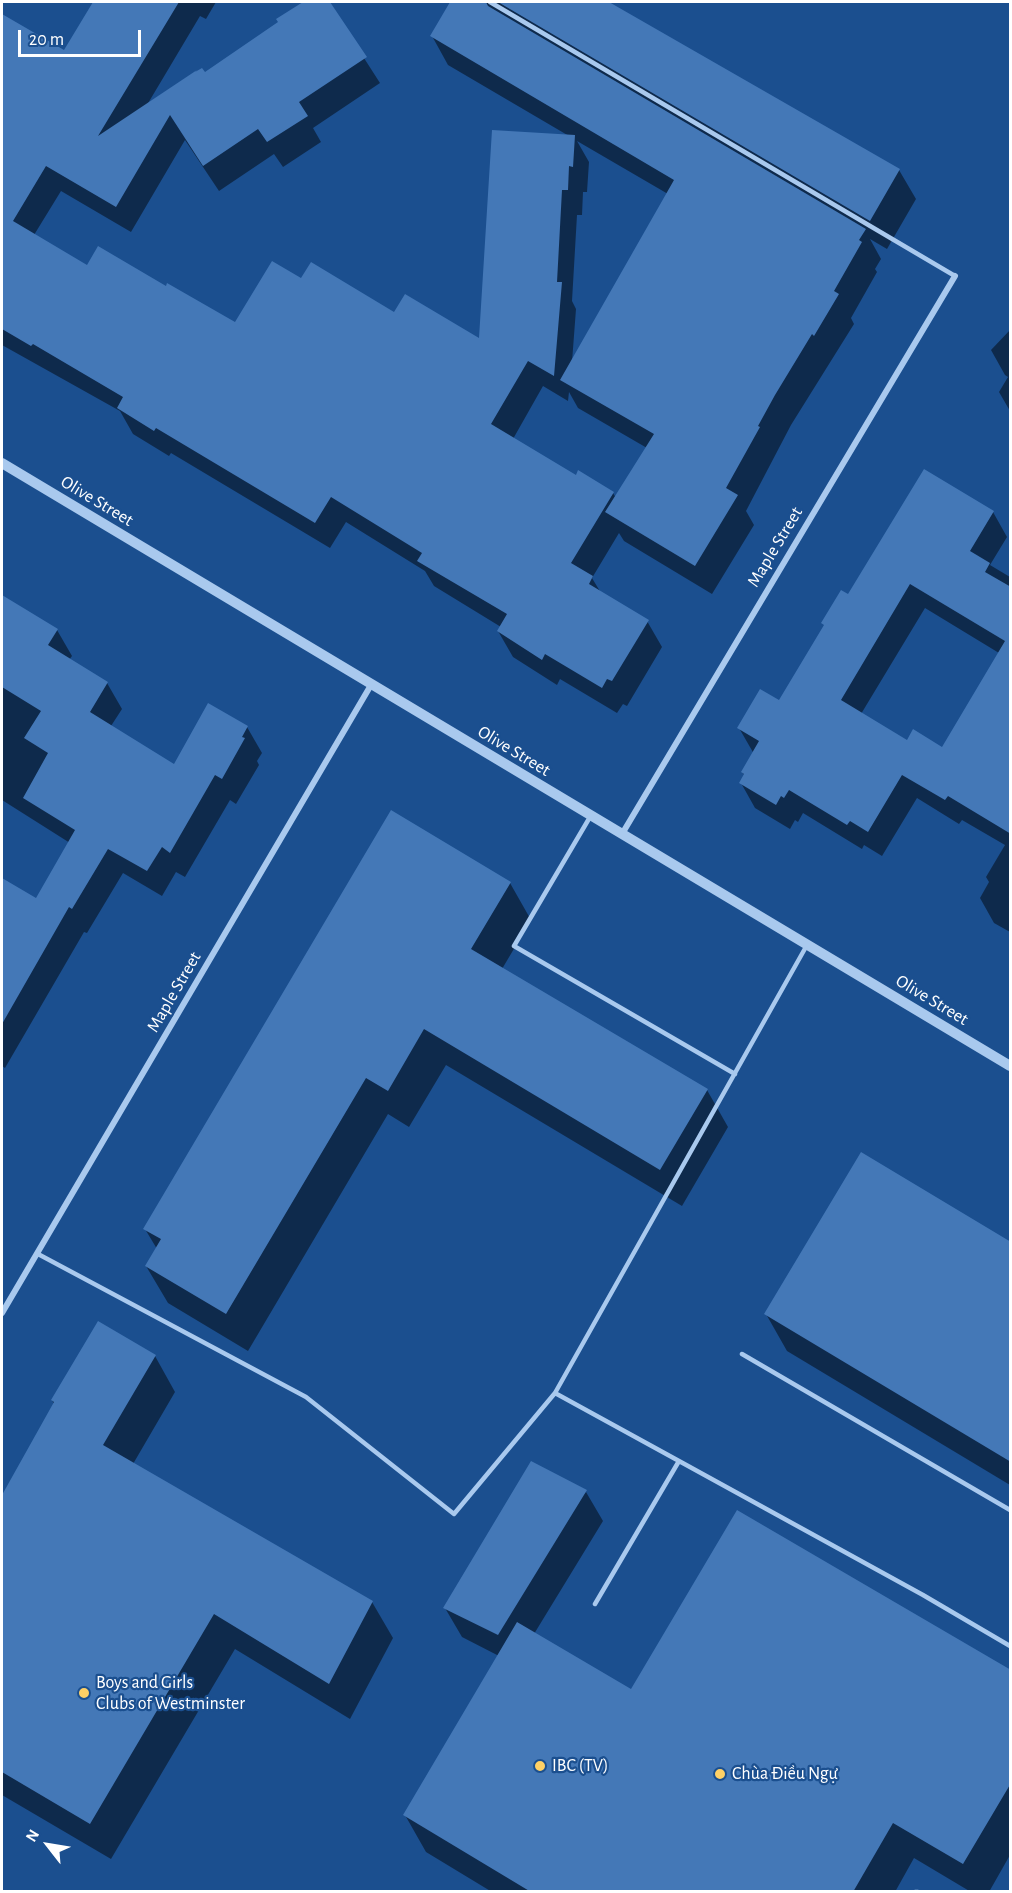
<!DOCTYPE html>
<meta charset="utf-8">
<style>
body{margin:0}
#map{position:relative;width:1012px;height:1893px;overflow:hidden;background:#1b4f8f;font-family:"Alegreya Sans",sans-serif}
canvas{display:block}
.frame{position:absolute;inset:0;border:3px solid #fff;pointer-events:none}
.north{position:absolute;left:18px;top:1815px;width:60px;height:60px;-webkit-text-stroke:4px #1b4f8f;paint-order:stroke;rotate:301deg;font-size:16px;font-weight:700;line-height:24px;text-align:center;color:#fff}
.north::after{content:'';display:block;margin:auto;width:21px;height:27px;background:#fff;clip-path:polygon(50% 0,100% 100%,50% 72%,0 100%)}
.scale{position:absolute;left:18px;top:30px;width:123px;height:27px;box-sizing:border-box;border:3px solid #fff;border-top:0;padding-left:8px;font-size:18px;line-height:21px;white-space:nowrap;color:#fff;-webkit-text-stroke:4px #1b4f8f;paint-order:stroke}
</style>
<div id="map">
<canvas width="1012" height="1893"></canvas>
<div class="frame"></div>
<div class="north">N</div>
<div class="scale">20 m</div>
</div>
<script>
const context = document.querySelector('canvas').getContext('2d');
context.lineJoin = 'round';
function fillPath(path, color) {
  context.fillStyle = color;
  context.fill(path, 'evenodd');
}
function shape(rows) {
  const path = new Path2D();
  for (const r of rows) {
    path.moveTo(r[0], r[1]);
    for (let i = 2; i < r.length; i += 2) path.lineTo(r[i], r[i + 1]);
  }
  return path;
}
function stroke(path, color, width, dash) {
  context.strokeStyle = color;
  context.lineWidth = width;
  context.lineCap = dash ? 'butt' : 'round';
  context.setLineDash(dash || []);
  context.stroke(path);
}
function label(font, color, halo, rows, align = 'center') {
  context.font = font + ' "Alegreya Sans",sans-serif';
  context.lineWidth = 4.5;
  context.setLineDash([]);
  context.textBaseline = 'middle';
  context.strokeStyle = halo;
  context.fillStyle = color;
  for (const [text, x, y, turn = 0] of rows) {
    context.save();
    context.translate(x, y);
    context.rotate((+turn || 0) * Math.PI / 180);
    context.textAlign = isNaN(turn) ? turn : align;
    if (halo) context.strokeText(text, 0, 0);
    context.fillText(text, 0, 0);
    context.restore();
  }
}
const shadow = shape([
 [95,2,216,2,206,19,200,16,147,105,204,74,280,23,278,20,305,2,328,2,380,83,313,128,321,142,283,167,274,154,219,191,185,140,131,232,61,191,34,235,87,267,166,288,236,324,302,280,395,314,480,341,569,136,448,65,432,36,467,13,474,2,607,2,899,170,916,199,887,249,870,239,881,259,875,269,877,272,851,318,854,324,791,425,746,511,754,525,712,594,624,541,619,533,592,578,601,593,647,621,662,647,627,706,623,704,617,713,560,679,557,685,513,657,498,631,501,627,434,586,425,571,346,522,330,548,171,453,169,456,133,434,120,411,2,345,2,15,65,52],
 [577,141,668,194,572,362,576,309,572,301,577,215,582,215,583,192,587,192,589,162],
 [543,386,568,401,569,392,578,408,647,448,616,498,613,493,576,477,513,439],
 [1010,330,1010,411,999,392,1008,377,1005,375,991,350],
 [993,512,1007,537,990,565,1010,577,1010,932,994,923,980,898,989,882,986,877,1005,845,962,820,959,824,917,798,882,856,864,845,862,849,803,813,798,822,795,820,790,829,755,808,741,783,745,776,742,772,754,754,739,728,780,702,848,596],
 [925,608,999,653,942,749,907,742,861,714],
 [2,596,57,630,72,656,69,660,107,683,122,709,111,726,175,766,247,727,262,753,257,761,259,765,236,804,230,800,185,877,176,872,162,896,123,873,87,933,84,932,5,1068,2,1066,2,880,37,900,70,843,2,800],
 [510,883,531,920,502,969,707,1090,728,1127,682,1206,446,1065,409,1127,388,1114,248,1351,168,1303,146,1266,157,1249,145,1229],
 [1010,1244,1010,1485,787,1351,766,1314],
 [155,1356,175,1392,133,1464,372,1602,393,1638,350,1719,235,1649,111,1859,2,1795,2,1498,54,1404,52,1400],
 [586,1492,603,1521,534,1634,632,1691,1010,1671,1010,1855,989,1892,971,1892,914,1858,895,1892,492,1892,426,1852,405,1815,499,1656,462,1637,445,1608]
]);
const building = shape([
 [93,2,179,2,98,136,197,70,195,72,202,68,205,72,278,22,276,19,303,2,330,2,367,57,299,102,308,116,267,142,258,129,203,166,170,115,116,207,46,166,13,221,87,265,98,246,166,286,167,283,235,322,272,261,301,278,311,262,394,312,405,294,479,338,492,130,575,135,573,167,569,166,568,190,562,190,557,282,562,282,554,376,528,361,491,424,576,475,578,470,614,492,571,563,593,576,589,584,649,620,612,681,607,679,602,688,545,654,542,660,497,631,507,614,417,561,422,553,331,497,315,523,156,428,154,431,117,408,123,397,33,344,31,346,2,329,2,14,64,50],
 [450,2,486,2,488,6,866,229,859,240,862,242,834,291,839,294,814,336,812,334,775,395,758,426,760,427,726,488,738,495,695,566,605,512,654,434,560,380,674,180,430,36],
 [498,2,609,2,900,169,870,221],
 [924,469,994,511,970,551,990,563,985,572,1011,587,1011,834,948,796,945,800,902,775,868,832,850,821,847,825,789,790,784,798,781,796,776,805,739,783,744,774,741,772,759,741,737,728,760,689,779,700,824,625,821,623,841,590,848,594],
 [910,584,1005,641,942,747,913,729,907,740,841,700],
 [2,595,58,629,48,645,108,682,90,712,174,764,208,703,248,726,242,737,245,738,222,779,215,775,170,853,162,847,147,871,108,849,72,909,69,907,2,1024,2,878,36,898,75,830,23,798,48,753,24,738,41,711,2,687],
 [391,810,511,882,471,949,708,1089,660,1170,424,1029,388,1091,366,1078,226,1314,145,1266,161,1239,143,1229],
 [861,1152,1011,1242,1011,1462,764,1314],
 [98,1321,156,1355,103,1445,373,1601,329,1684,214,1614,90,1824,2,1772,2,1495,54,1402,51,1400],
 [531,1461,587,1490,498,1635,443,1608],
 [737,1510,1011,1670,1011,1783,963,1864,893,1823,853,1892,531,1892,403,1815,517,1622,631,1689]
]);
const service = shape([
 [490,2,955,276],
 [590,817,514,946,735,1074],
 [38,1254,306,1397,454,1514,555,1393,807,945],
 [742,1354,1010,1510],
 [555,1393,679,1461],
 [595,1604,679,1461,923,1595,1010,1646],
 [915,1892,918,1892]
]);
const minor = shape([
 [622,834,955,276],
 [2,1313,371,685]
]);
const tertiary = shape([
 [2,463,1010,1066]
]);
const markers = [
 [84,1693,6,"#ffd166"],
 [540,1766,6,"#ffd166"],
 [720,1774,6,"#ffd166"]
];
const streetNames = [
 ["Olive Street",97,501,31],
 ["Maple Street",775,547,-59],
 ["Olive Street",514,751,31],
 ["Maple Street",174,992,-60],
 ["Olive Street",932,1000,31]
];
const poiNames = [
 ["Boys and Girls",96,1683],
 ["Clubs of Westminster",96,1704],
 ["IBC (TV)",552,1766],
 ["Chùa Điều Ngự",732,1774]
];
fillPath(shadow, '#0007');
fillPath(building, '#4478b7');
stroke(service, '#a9c9ee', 4.5);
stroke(minor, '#a9c9ee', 6);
stroke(tertiary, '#a9c9ee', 10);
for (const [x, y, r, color] of markers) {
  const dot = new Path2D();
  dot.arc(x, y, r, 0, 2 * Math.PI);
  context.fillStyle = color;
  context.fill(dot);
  stroke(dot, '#1b4f8f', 2);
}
label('18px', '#fff', '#1b4f8f', streetNames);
label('18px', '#fff', '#1b4f8f', poiNames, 'left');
</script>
